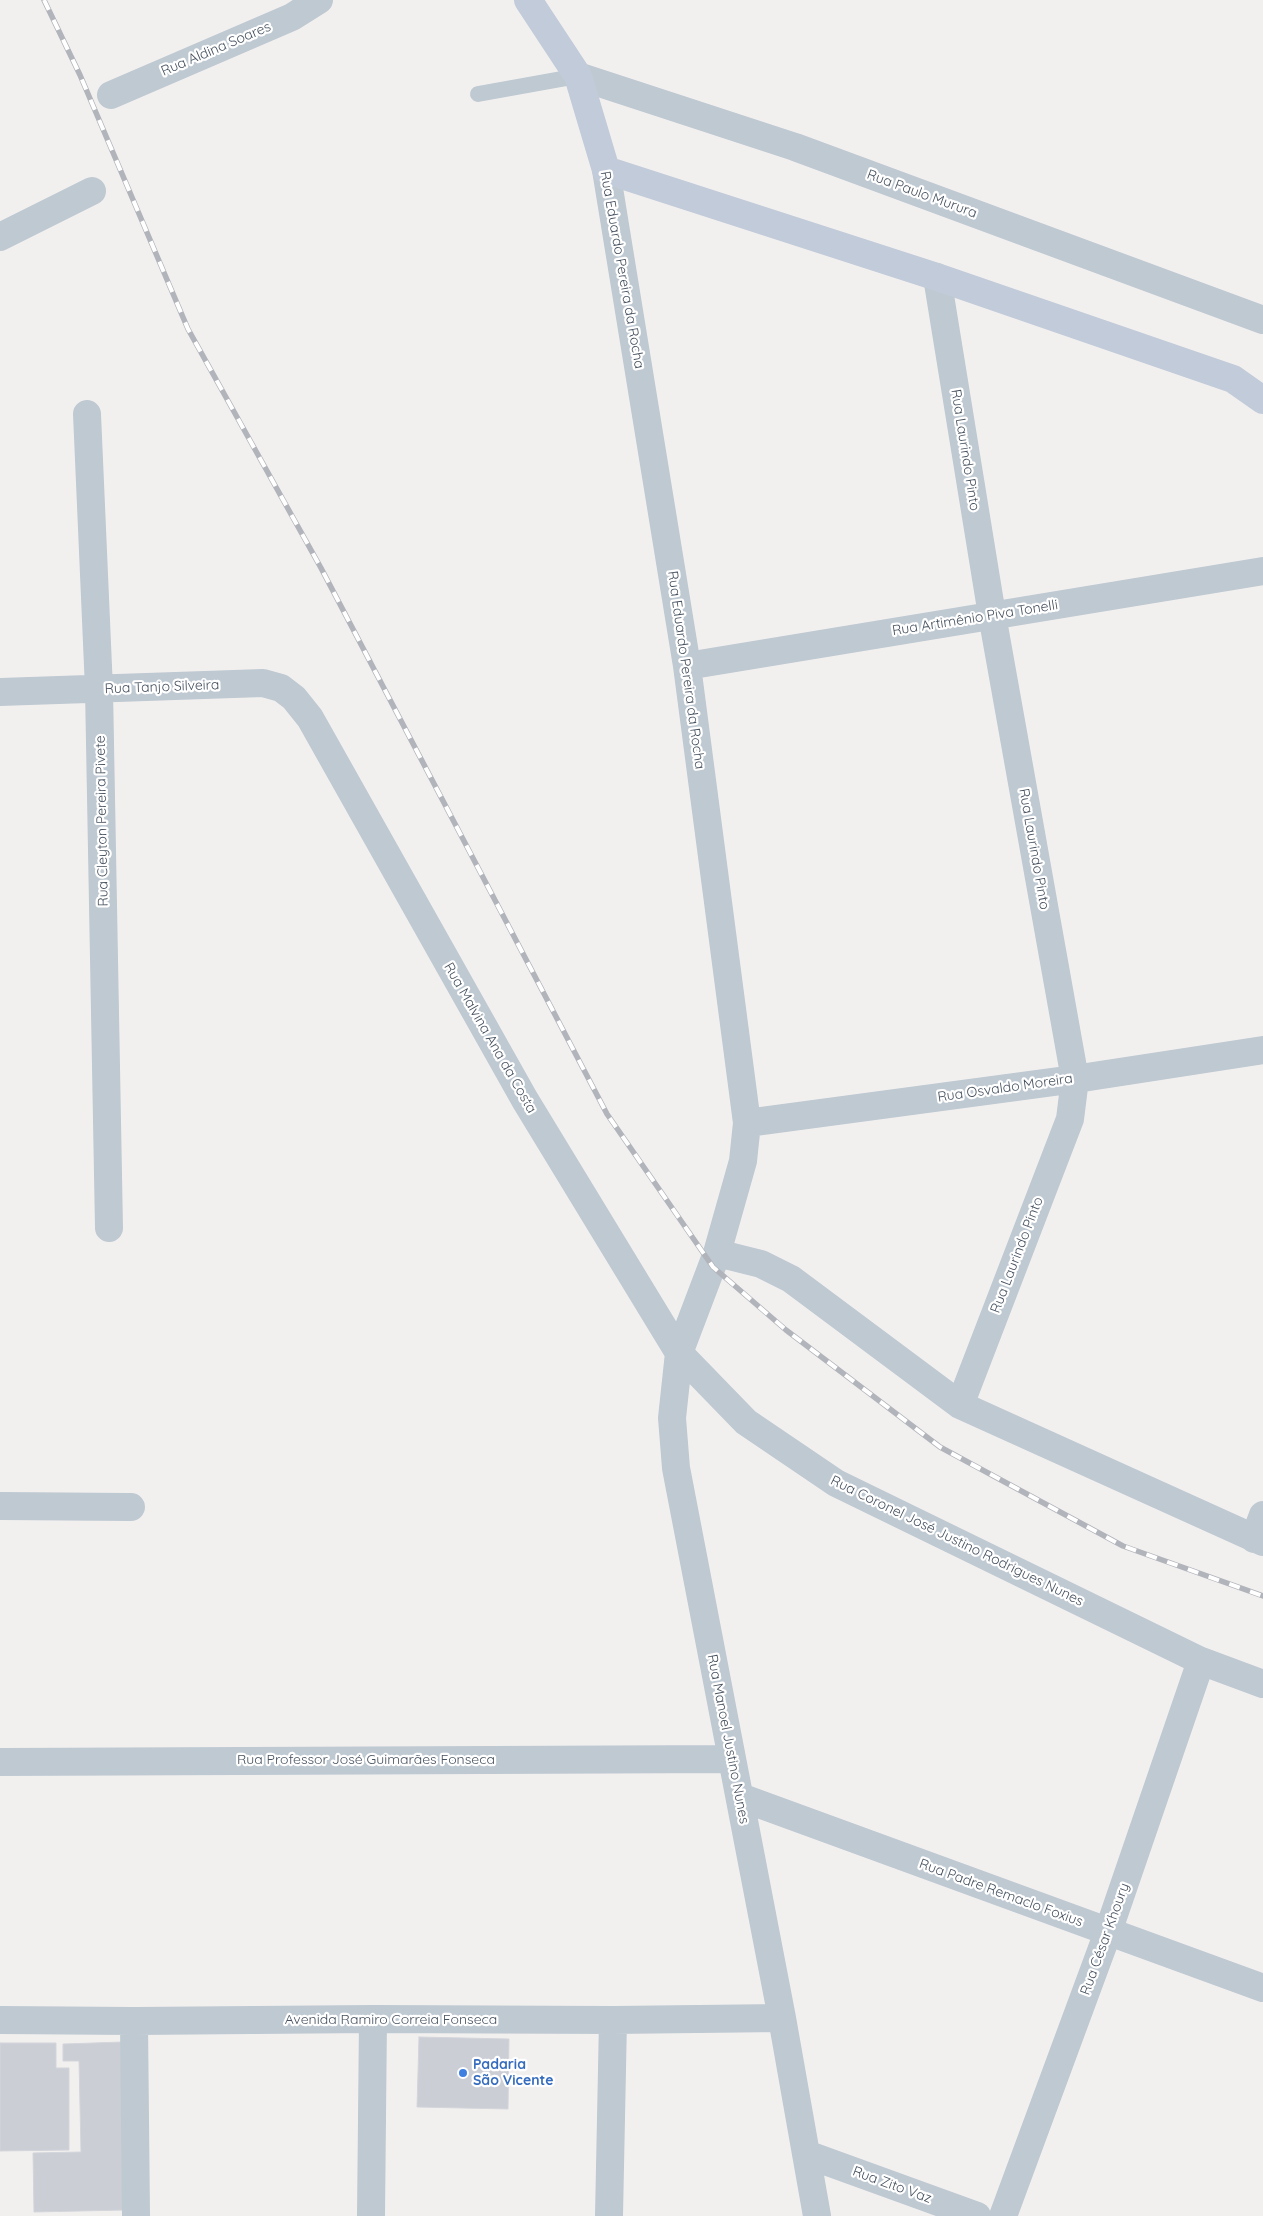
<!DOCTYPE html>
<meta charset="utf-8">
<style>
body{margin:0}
canvas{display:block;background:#f2f0ef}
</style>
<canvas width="1263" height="2216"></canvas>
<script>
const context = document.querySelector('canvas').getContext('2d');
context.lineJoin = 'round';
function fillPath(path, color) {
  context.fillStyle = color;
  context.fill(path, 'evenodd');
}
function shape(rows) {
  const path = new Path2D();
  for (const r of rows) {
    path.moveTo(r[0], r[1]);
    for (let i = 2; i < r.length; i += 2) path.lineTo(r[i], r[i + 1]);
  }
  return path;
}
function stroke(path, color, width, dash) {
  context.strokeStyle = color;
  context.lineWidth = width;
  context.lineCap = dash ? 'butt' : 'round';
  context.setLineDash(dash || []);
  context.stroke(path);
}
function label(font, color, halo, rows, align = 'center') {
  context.font = font + ' Quicksand,sans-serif';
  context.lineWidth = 4.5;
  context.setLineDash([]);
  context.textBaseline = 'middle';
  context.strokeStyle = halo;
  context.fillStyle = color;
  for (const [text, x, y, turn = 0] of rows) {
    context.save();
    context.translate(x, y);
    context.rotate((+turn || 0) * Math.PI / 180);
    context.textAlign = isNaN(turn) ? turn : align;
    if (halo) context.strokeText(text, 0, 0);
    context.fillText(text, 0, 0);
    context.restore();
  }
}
const building = shape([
 [419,2037,509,2039,508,2109,417,2107,419,2037],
 [122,2042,125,2210,34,2212,33,2153,81,2152,79,2061,63,2061,63,2044,122,2042],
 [0,2043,56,2043,56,2068,69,2068,69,2150,0,2151,0,2043]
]);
const service = shape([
 [478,94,578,76]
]);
const minor = shape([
 [578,76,795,147,1263,320],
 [111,95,292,17,319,0],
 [606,170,687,666,747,1123,743,1161,717,1253,679,1353,672,1418,676,1468,782,2018,817,2216],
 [0,237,92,191],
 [937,277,992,615,1075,1079,1070,1119,960,1405],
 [87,414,99,689,109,1228],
 [687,666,1263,571],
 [0,692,263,683,281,688,294,698,310,718,525,1100,679,1353,746,1422,836,1483,1201,1661,1263,1684],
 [747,1123,1075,1079,1263,1050],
 [717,1253,761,1264,791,1279,960,1405,1263,1542],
 [0,1506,131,1507],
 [1254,1539,1263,1515],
 [0,1762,732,1759],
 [740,1797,1263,1988],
 [0,2020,134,2021,373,2019,613,2020,782,2018],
 [134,2021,136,2216],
 [806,2154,977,2216],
 [371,2216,373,2019],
 [609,2216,613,2020],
 [1003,2216,1108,1932,1201,1661]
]);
const secondary = shape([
 [528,0,578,76,606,170,937,277,1233,379,1263,400]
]);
const rail = shape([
 [44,0,80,75,188,329,321,568,607,1114,713,1267,786,1330,940,1447,1123,1546,1263,1596]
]);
const markers = [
 [463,2073,5,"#3f7fe0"]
];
const streetNames = [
 ["Rua Aldina Soares",216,49,-23],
 ["Rua Paulo Murura",922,194,20],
 ["Rua Eduardo Pereira da Rocha",622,270,80],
 ["Rua Laurindo Pinto",965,450,81],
 ["Rua Artimênio Piva Tonelli",975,618,-9],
 ["Rua Eduardo Pereira da Rocha",686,670,82],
 ["Rua Tanjo Silveira",162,687,-2],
 ["Rua Cleyton Pereira Pivete",102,821,-91],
 ["Rua Laurindo Pinto",1034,849,80],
 ["Rua Malvina Ana da Costa",490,1038,60],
 ["Rua Osvaldo Moreira",1005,1088,-8],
 ["Rua Laurindo Pinto",1017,1255,-69],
 ["Rua Coronel José Justino Rodrigues Nunes",957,1541,26],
 ["Rua Manoel Justino Nunes",728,1739,79],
 ["Rua Professor José Guimarães Fonseca",366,1760],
 ["Rua Padre Remaclo Foxius",1001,1893,20],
 ["Rua César Khoury",1105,1939,-70],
 ["Avenida Ramiro Correia Fonseca",391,2020],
 ["Rua Zito Vaz",892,2185,20]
];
const shopNames = [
 ["Padaria",473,2065],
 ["São Vicente",473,2081]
];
fillPath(building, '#cbced5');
stroke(building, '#d3d5db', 1);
stroke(service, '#bfc9d2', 16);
stroke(minor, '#bfc9d2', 28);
stroke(secondary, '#c1cbd9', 28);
stroke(rail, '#b1b4ba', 5.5);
stroke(rail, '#fff', 4, [11]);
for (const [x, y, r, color] of markers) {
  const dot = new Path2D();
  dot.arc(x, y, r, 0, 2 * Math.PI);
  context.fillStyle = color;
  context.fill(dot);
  stroke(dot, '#fff', 2);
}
label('14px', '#46515e', '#fff', streetNames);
label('bold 14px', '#366cbe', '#fff', shopNames, 'left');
</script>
